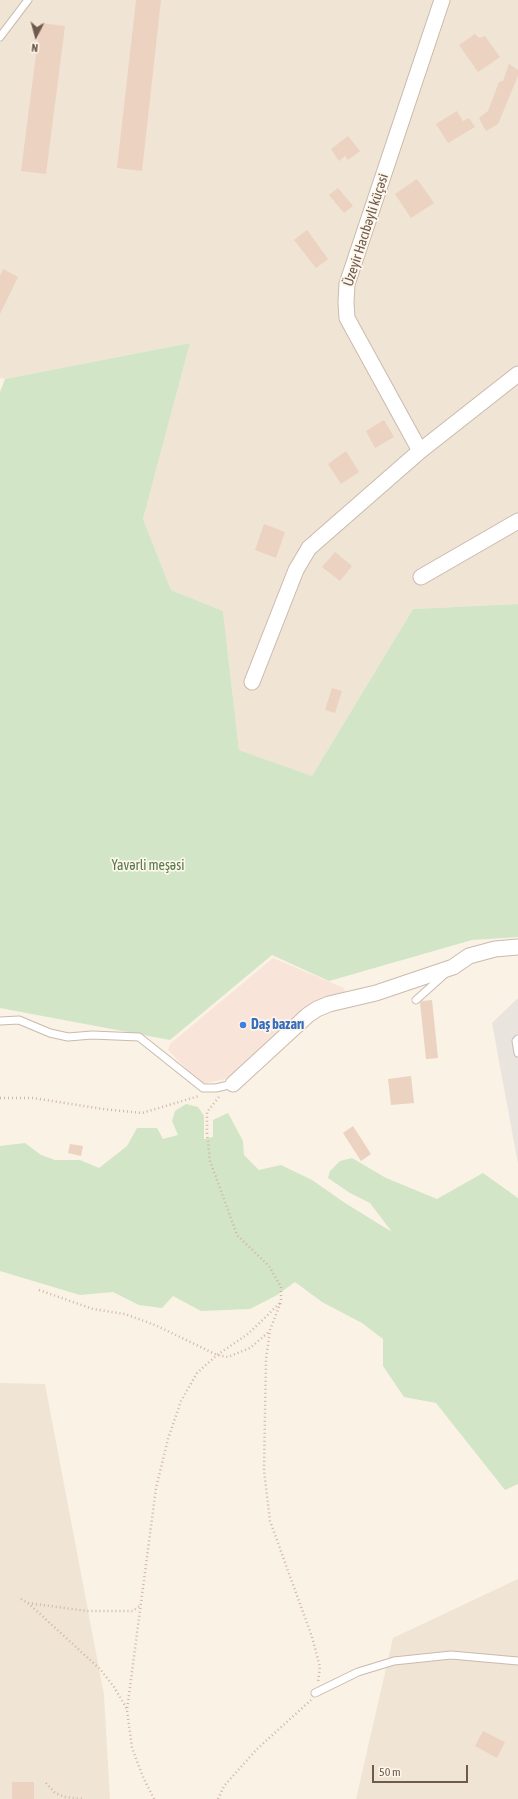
<!DOCTYPE html>
<meta charset="utf-8">
<style>
body{margin:0}
#map{position:relative;width:518px;height:1799px;overflow:hidden;background:#faf2e5;font-family:"Asap Condensed",sans-serif}
canvas{display:block}
.north{position:absolute;left:16px;top:16px;width:40px;height:40px;-webkit-text-stroke:3px #fdf6eb;paint-order:stroke;rotate:186deg;font-size:11px;font-weight:700;line-height:16px;text-align:center;color:#705a4d}
.north::after{content:'';display:block;margin:auto;width:14px;height:18px;background:#705a4d;clip-path:polygon(50% 0,100% 100%,50% 72%,0 100%)}
.scale{position:absolute;left:372px;top:1765px;width:96px;height:18px;box-sizing:border-box;border:2px solid #705a4d;border-top:0;padding-left:5px;font-size:12px;line-height:14px;white-space:nowrap;color:#705a4d;-webkit-text-stroke:3px #fdf6eb;paint-order:stroke}
</style>
<div id="map">
<canvas width="518" height="1799"></canvas>
<div class="north">N</div>
<div class="scale">50 m</div>
</div>
<script>
const context = document.querySelector('canvas').getContext('2d');
context.lineJoin = 'round';
function fillPath(path, color) {
  context.fillStyle = color;
  context.fill(path, 'evenodd');
}
function shape(rows) {
  const path = new Path2D();
  for (const r of rows) {
    path.moveTo(r[0], r[1]);
    for (let i = 2; i < r.length; i += 2) path.lineTo(r[i], r[i + 1]);
  }
  return path;
}
function stroke(path, color, width, dash) {
  context.strokeStyle = color;
  context.lineWidth = width;
  context.lineCap = dash ? 'butt' : 'round';
  context.setLineDash(dash || []);
  context.stroke(path);
}
function label(font, color, halo, rows, align = 'center') {
  context.font = font + ' "Asap Condensed",sans-serif';
  context.lineWidth = 3.5;
  context.setLineDash([]);
  context.textBaseline = 'middle';
  context.strokeStyle = halo;
  context.fillStyle = color;
  for (const [text, x, y, turn = 0] of rows) {
    context.save();
    context.translate(x, y);
    context.rotate((+turn || 0) * Math.PI / 180);
    context.textAlign = isNaN(turn) ? turn : align;
    if (halo) context.strokeText(text, 0, 0);
    context.fillText(text, 0, 0);
    context.restore();
  }
}
const residential = shape([
 [0,0,518,0,518,604,413,609,312,776,239,750,223,611,171,590,143,519,190,343,5,379,0,378],
 [0,1383,45,1384,104,1695,110,1799,0,1799],
 [518,1579,518,1799,356,1799,393,1638]
]);
const commercial = shape([
 [273,958,344,988,346,996,235,1077,201,1084,168,1050,170,1044]
]);
const industrial = shape([
 [518,998,518,1164,492,1023]
]);
const green = shape([
 [190,343,143,519,171,590,223,611,239,750,312,776,413,609,518,604,518,937,472,940,329,981,272,955,170,1040,0,1008,0,392,5,379],
 [186,1104,198,1107,204,1116,204,1139,213,1137,213,1120,228,1113,243,1141,244,1155,259,1170,281,1165,312,1180,345,1203,392,1232,370,1203,350,1193,328,1178,330,1171,340,1161,352,1158,386,1178,437,1199,483,1173,518,1198,518,1484,505,1490,436,1403,404,1397,383,1366,383,1339,362,1323,322,1302,295,1282,277,1295,250,1309,201,1311,173,1296,162,1308,139,1305,113,1292,80,1295,0,1271,0,1146,25,1143,41,1155,55,1160,80,1160,99,1168,127,1146,137,1128,157,1128,163,1139,178,1135,172,1121,175,1111]
]);
const building = shape([
 [136,0,161,0,142,171,117,168],
 [40,23,65,26,46,174,21,171],
 [475,34,479,38,485,36,500,57,478,72,459,45],
 [509,64,518,70,518,76,498,124,486,131,479,118,488,111,499,82,503,81],
 [457,111,463,121,469,118,475,127,448,143,436,124],
 [348,136,360,151,348,160,345,156,339,161,331,149],
 [417,179,434,203,411,218,395,194],
 [338,188,353,206,344,213,329,195],
 [307,230,328,259,316,268,294,240],
 [3,269,18,277,0,314,0,276],
 [384,420,394,437,375,448,366,431],
 [346,451,359,472,341,484,328,464],
 [264,524,285,532,276,558,255,550],
 [335,552,352,566,340,581,322,567],
 [332,688,342,691,335,713,325,710],
 [432,1000,438,1058,426,1059,420,1003,422,1001],
 [411,1076,414,1103,391,1105,388,1079],
 [353,1126,371,1154,361,1161,343,1133],
 [70,1144,83,1146,81,1156,68,1153],
 [483,1731,505,1742,497,1758,475,1746],
 [12,1782,34,1782,34,1799,12,1799]
]);
const path = shape([
 [219,1097,207,1112,207,1133,210,1161,237,1235,269,1266,281,1287,281,1302,270,1330,266,1359,264,1470,270,1521,312,1637,320,1667,318,1682],
 [0,1098,33,1098,103,1109,142,1113,199,1096],
 [39,1290,93,1309,125,1314,155,1325,217,1355,228,1357,250,1348,270,1331],
 [21,1599,28,1603,100,1669,114,1687,127,1709],
 [28,1603,87,1611,133,1611,141,1605],
 [46,1783,55,1793,65,1797,82,1799],
 [154,1799,143,1777,132,1748,127,1710,156,1488,168,1439,181,1401,197,1373,217,1355,248,1334,280,1303],
 [218,1799,224,1786,256,1750,311,1700]
]);
const lane = shape([
 [0,37,28,0],
 [416,1000,445,974],
 [0,1021,19,1020,50,1033,68,1037,92,1035,139,1037,203,1088,216,1088,233,1084],
 [518,1039,516,1041,518,1053],
 [315,1693,358,1672,394,1661,451,1655,518,1661]
]);
const street = shape([
 [420,451,347,318,346,302,347,284,442,0],
 [421,577,518,521],
 [252,682,296,570,309,548,420,451,518,374],
 [233,1084,308,1015,317,1009,329,1004,376,993,453,967,469,956,495,949,518,947]
]);
const markers = [
 [243,1025,4,"#3f7fe0"]
];
const streetNames = [
 ["Üzeyir Hacıbəyli küçəsi",366,230,-72]
];
const parkNames = [
 ["Yavərli meşəsi",148,866]
];
const shopNames = [
 ["Daş bazarı",251,1025]
];
fillPath(residential, '#f0e4d5');
fillPath(commercial, '#f9e4da');
fillPath(industrial, '#eae4df');
fillPath(green, '#d2e5c6');
fillPath(building, '#ecd2c0');
stroke(lane, '#cabaad', 9);
stroke(street, '#cabaad', 17);
stroke(path, '#d0b6a4', 2.5, [1, 3]);
stroke(lane, '#fff', 7);
stroke(street, '#fff', 15);
for (const [x, y, r, color] of markers) {
  const dot = new Path2D();
  dot.arc(x, y, r, 0, 2 * Math.PI);
  context.fillStyle = color;
  context.fill(dot);
  stroke(dot, '#fdf6eb', 1.5);
}
label('14px', '#705a4d', '#fdf6eb', streetNames);
label('14px', '#577a4a', '#fdf6eb', parkNames);
label('bold 14px', '#366cbe', '#fdf6eb', shopNames, 'left');
</script>
